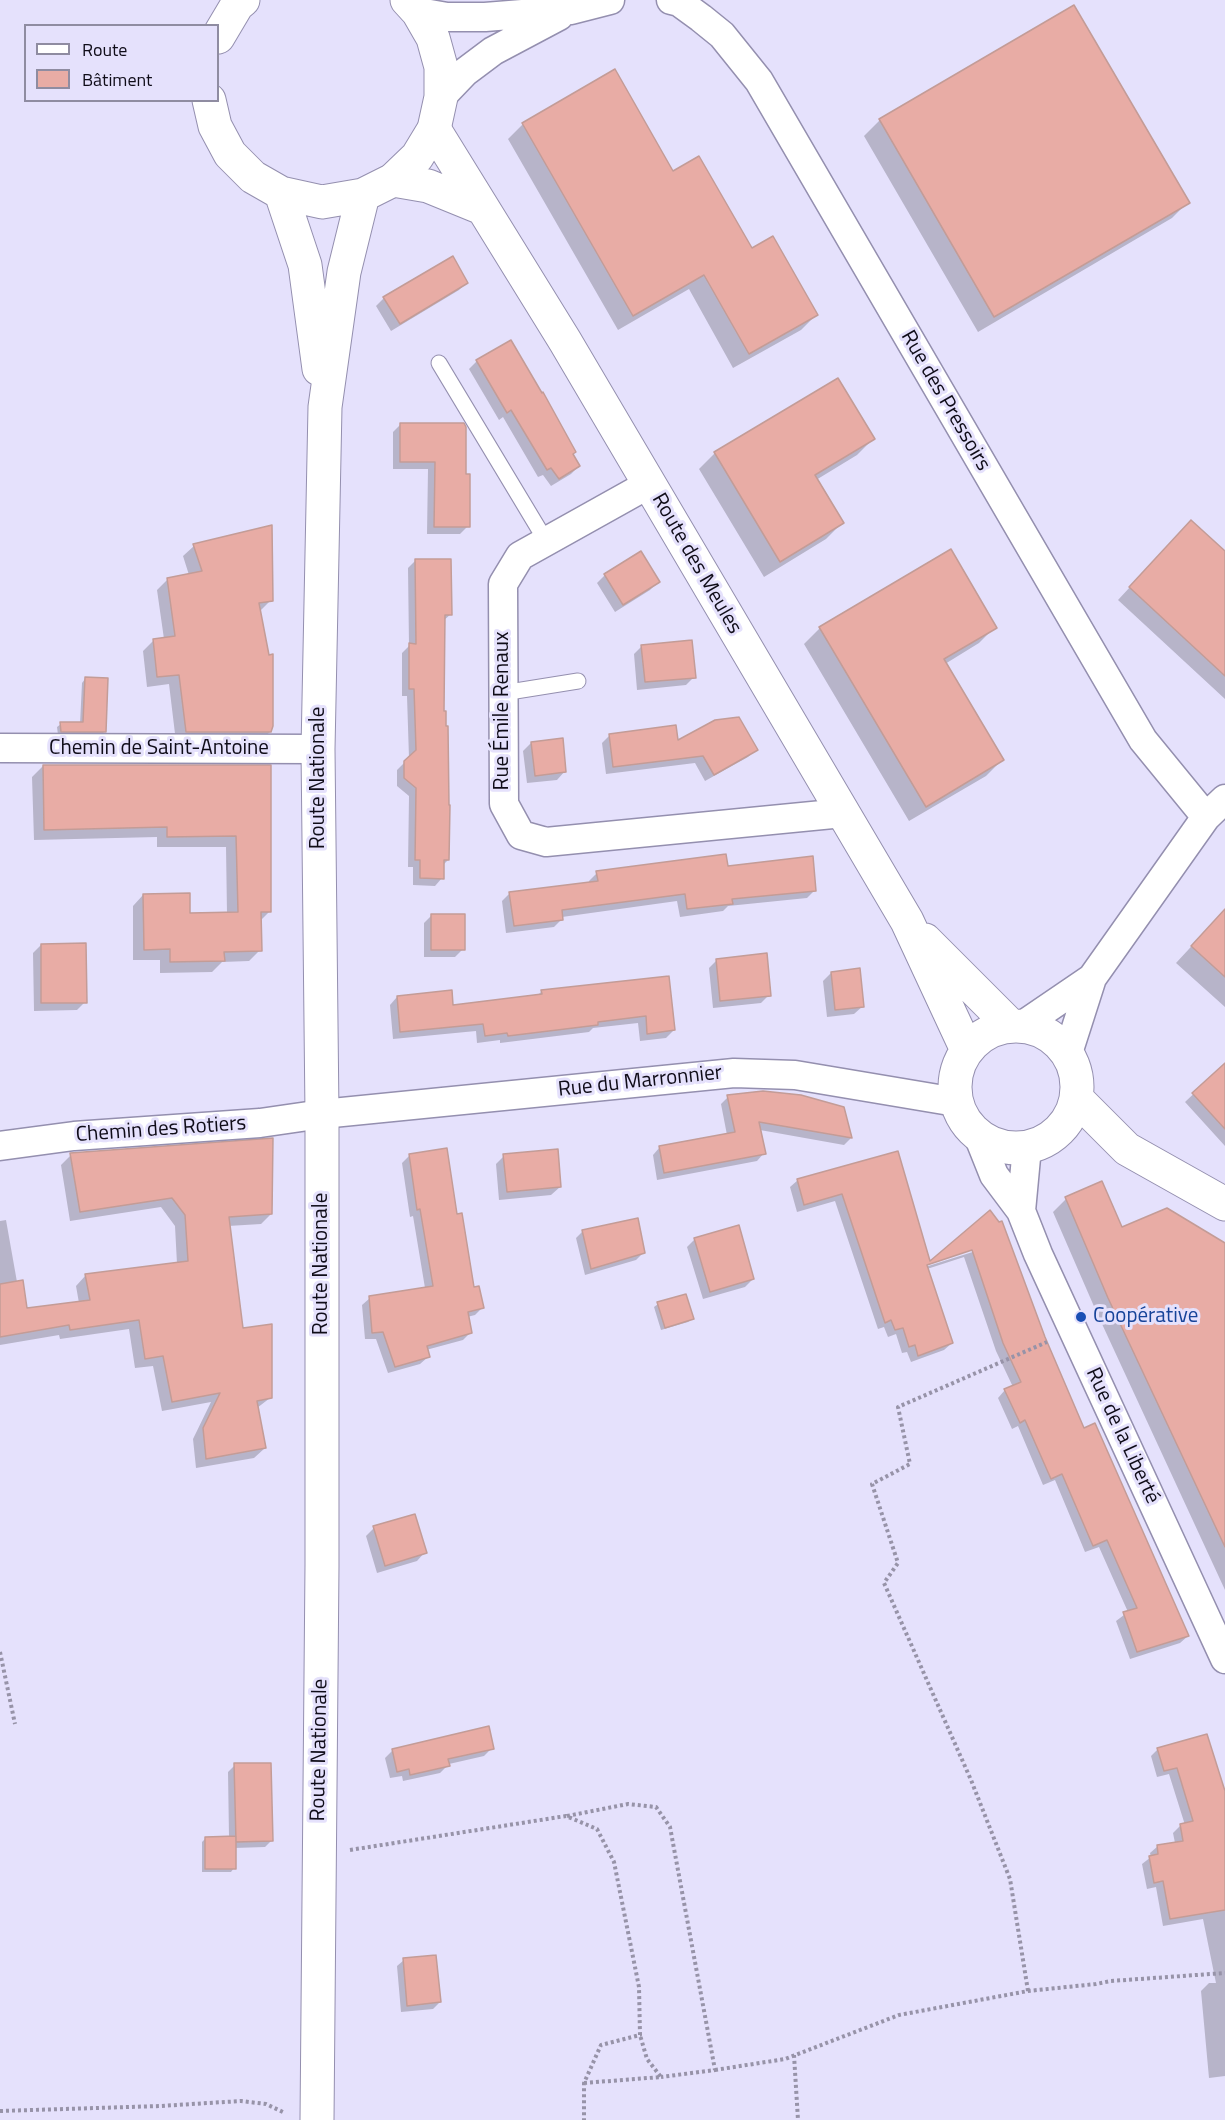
<!DOCTYPE html>
<meta charset="utf-8">
<style>
body{margin:0}
#map{position:relative;width:1225px;height:2120px;overflow:hidden;background:#e5e1fc;font-family:"Titillium Web",sans-serif}
canvas{display:block}
.legend{position:absolute;left:24px;top:24px;width:195px;height:78px;box-sizing:border-box;background:#e5e1fc;border:2px solid #8f8ca1;margin:0;padding:8px 10px;list-style:none;font-size:18px;color:#0f0c18}
.legend li{display:flex;align-items:center;gap:12px;height:30px}
.legend b{width:30px;border:2px solid #8f8ca1}
</style>
<div id="map">
<canvas width="1225" height="2120"></canvas>
<ul class="legend">
<li><b style="height:8px;background:#fff"></b>Route</li>
<li><b style="height:16px;background:#e8aca5"></b>Bâtiment</li>
</ul>
</div>
<script>
const context = document.querySelector('canvas').getContext('2d');
context.lineJoin = 'round';
function fillPath(path, color) {
  context.fillStyle = color;
  context.fill(path, 'evenodd');
}
function shape(rows) {
  const path = new Path2D();
  for (const r of rows) {
    if (r.length === 3) {
      path.moveTo(r[0] + r[2], r[1]);
      path.arc(r[0], r[1], r[2], 0, 2 * Math.PI);
      continue;
    }
    path.moveTo(r[0], r[1]);
    for (let i = 2; i < r.length; i += 2) path.lineTo(r[i], r[i + 1]);
  }
  return path;
}
function stroke(path, color, width, dash) {
  context.strokeStyle = color;
  context.lineWidth = width;
  context.lineCap = dash ? 'butt' : 'round';
  context.setLineDash(dash || []);
  context.stroke(path);
}
function label(font, color, halo, rows, align = 'center') {
  context.font = font + ' "Titillium Web",sans-serif';
  context.lineWidth = 6;
  context.setLineDash([]);
  context.textBaseline = 'middle';
  context.strokeStyle = halo;
  context.fillStyle = color;
  for (const [text, x, y, turn = 0] of rows) {
    context.save();
    context.translate(x, y);
    context.rotate((+turn || 0) * Math.PI / 180);
    context.textAlign = isNaN(turn) ? turn : align;
    if (halo) context.strokeText(text, 0, 0);
    context.fillText(text, 0, 0);
    context.restore();
  }
}
const shadow = shape([
 [880,120,1188,202,1172,218,978,332,864,136],
 [523,124,672,173,816,315,801,330,733,368,689,289,618,330,508,139],
 [467,282,459,290,391,331,376,306,384,298],
 [477,361,572,455,579,466,571,474,551,486,543,475,538,477,503,417,499,420,469,369],
 [401,424,464,476,468,526,460,534,427,534,428,469,393,469,393,432],
 [873,439,857,455,816,480,842,523,826,539,764,577,699,469,715,453],
 [1179,534,1225,553,1225,699,1118,600],
 [194,546,271,600,260,611,270,732,259,742,176,742,169,684,147,687,143,651,154,640,164,639,157,590,168,579,189,575,183,556],
 [640,553,658,582,650,590,615,612,597,583,605,575],
 [416,560,451,614,443,621,442,712,448,860,443,865,442,878,435,886,413,885,413,867,408,867,409,796,397,786,397,770,409,758,407,696,402,696,402,653,409,646,408,568],
 [995,627,979,643,945,664,1002,760,986,776,909,821,804,644,820,628],
 [642,646,694,677,686,685,637,690,634,654],
 [85,679,105,731,101,735,58,735,57,727,61,724,80,724,82,683],
 [610,735,677,743,756,749,748,757,705,781,695,763,606,774,602,743],
 [531,743,565,771,557,780,527,783,523,751],
 [43,766,269,767,270,911,259,922,260,950,249,961,222,962,212,972,160,973,160,960,133,960,133,906,143,895,189,914,227,914,226,847,157,847,157,837,34,840,32,777],
 [726,867,815,890,807,898,728,906,723,911,680,917,677,901,562,917,562,919,554,927,506,933,502,901,510,893,589,883,589,881,597,873],
 [1225,910,1225,1007,1176,963],
 [432,915,463,949,455,957,424,957,424,923],
 [41,945,85,1002,77,1010,34,1011,33,953],
 [717,960,769,995,761,1003,713,1008,709,968],
 [831,973,863,1006,854,1014,827,1017,823,981],
 [668,978,674,1030,666,1038,640,1041,638,1023,593,1028,589,1032,500,1043,500,1040,477,1043,476,1031,393,1039,390,1005,397,997,452,1007,537,996,542,991],
 [1224,1065,1225,1066,1225,1146,1185,1102],
 [728,1097,843,1108,851,1138,844,1145,760,1130,764,1153,757,1161,657,1180,653,1155,660,1147,727,1135,721,1104],
 [897,1153,922,1268,979,1250,990,1212,1083,1430,1188,1636,1180,1643,1130,1659,1116,1621,1128,1612,1099,1547,1085,1552,1055,1480,1043,1485,1018,1426,1012,1429,998,1398,1005,1390,1013,1387,996,1351,964,1257,927,1269,952,1343,944,1350,911,1362,907,1352,902,1353,896,1334,888,1337,884,1327,878,1329,835,1201,797,1212,790,1187,798,1180],
 [71,1155,271,1214,261,1224,228,1226,242,1330,270,1398,257,1408,265,1448,254,1458,196,1468,193,1439,211,1402,162,1411,153,1366,135,1368,129,1329,60,1339,59,1335,0,1345,0,1221,6,1220,17,1282,26,1310,79,1303,76,1286,86,1275,177,1264,175,1226,161,1207,70,1221,61,1165],
 [409,1156,456,1216,473,1289,483,1307,475,1315,467,1317,471,1332,463,1340,426,1350,428,1357,420,1364,388,1373,376,1339,365,1339,362,1305,370,1298,425,1288,413,1216,410,1217,402,1163],
 [504,1156,560,1187,551,1195,499,1200,496,1164],
 [1066,1199,1122,1229,1225,1245,1225,1590,1096,1311,1053,1212],
 [583,1231,643,1253,636,1260,585,1275,576,1238],
 [695,1239,753,1279,745,1287,703,1299,687,1247],
 [658,1304,692,1319,688,1322,661,1330,654,1307],
 [374,1528,425,1552,417,1561,377,1573,366,1536],
 [492,1748,484,1756,449,1764,440,1773,403,1781,402,1776,390,1778,385,1758,392,1751],
 [1158,1749,1225,1796,1225,2076,1209,2078,1201,1991,1209,1983,1216,1983,1203,1919,1163,1926,1156,1887,1147,1889,1142,1864,1151,1857,1150,1853,1158,1846,1175,1843,1173,1833,1181,1825,1185,1825,1169,1774,1157,1777,1151,1756],
 [235,1765,272,1840,265,1847,234,1848,234,1868,231,1872,202,1872,202,1842,206,1838,229,1837,228,1772],
 [404,1960,440,2002,433,2009,401,2012,397,1966]
]);
const building = shape([
 [1074,5,1190,203,994,317,879,119,1074,5],
 [615,69,673,171,699,156,752,248,773,236,818,315,749,354,704,275,633,316,522,123,615,69],
 [453,256,468,283,400,324,383,297,453,256],
 [511,340,542,393,543,392,576,452,573,454,580,466,559,479,551,468,547,470,511,410,507,413,476,360,511,340],
 [838,378,875,439,815,475,844,523,780,562,714,452,838,378],
 [400,423,464,423,466,427,466,474,470,474,470,527,434,527,435,462,400,462,400,423],
 [1191,520,1225,551,1225,676,1129,587,1191,520],
 [272,525,273,601,259,603,269,655,273,654,273,726,271,732,186,732,179,675,157,677,153,639,175,636,167,578,202,571,193,544,272,525],
 [951,549,997,628,944,659,1004,760,926,807,819,627,951,549],
 [641,551,660,582,623,605,604,574,641,551],
 [415,559,451,559,452,615,445,615,444,711,446,711,446,726,448,726,449,805,450,805,449,860,444,860,444,879,420,878,420,860,415,860,416,788,404,778,404,761,416,750,414,689,409,689,409,643,416,644,415,559],
 [692,640,696,678,645,682,641,645,692,640],
 [85,677,108,678,106,732,61,732,60,722,83,722,85,677],
 [739,717,758,750,714,775,703,756,613,767,609,734,676,725,678,740,715,720,739,717],
 [563,738,566,772,535,776,531,742,563,738],
 [43,765,271,765,271,912,261,912,262,951,224,952,225,961,170,962,170,949,144,950,143,894,190,893,190,913,238,912,236,836,167,837,167,827,44,830,43,765],
 [726,854,728,866,813,856,816,891,732,899,733,904,687,909,685,894,562,910,563,920,514,926,509,892,598,881,596,871,726,854],
 [1225,909,1225,977,1191,946,1225,909],
 [431,914,465,914,465,950,431,950,431,914],
 [86,943,87,1003,41,1003,41,944,86,943],
 [767,953,771,996,720,1001,716,959,767,953],
 [860,968,864,1007,835,1010,831,972,860,968],
 [669,976,675,1030,647,1034,646,1016,598,1022,598,1025,508,1036,507,1033,485,1036,483,1024,400,1032,397,996,452,990,453,1005,542,994,541,990,669,976],
 [1225,1063,1225,1129,1192,1093,1225,1063],
 [763,1091,801,1095,844,1107,852,1138,759,1122,766,1154,664,1173,659,1146,735,1132,727,1095,763,1091],
 [273,1138,272,1214,229,1217,243,1328,272,1324,272,1398,257,1401,266,1448,206,1459,203,1428,220,1393,172,1402,163,1356,145,1359,139,1320,70,1330,69,1325,0,1337,0,1284,23,1280,27,1308,90,1300,85,1274,188,1261,185,1215,172,1198,80,1212,70,1153,273,1138],
 [447,1148,457,1214,462,1213,474,1287,479,1286,484,1308,468,1312,472,1333,427,1346,430,1357,395,1367,383,1332,372,1333,369,1296,433,1286,420,1209,417,1210,409,1154,447,1148],
 [558,1149,561,1187,507,1192,503,1154,558,1149],
 [898,1151,930,1261,990,1210,999,1222,1002,1221,1045,1337,1084,1428,1095,1423,1189,1636,1137,1652,1123,1612,1137,1608,1107,1540,1093,1546,1062,1474,1051,1479,1025,1420,1020,1423,1004,1389,1021,1382,1003,1343,972,1250,927,1265,953,1343,918,1356,915,1345,909,1347,903,1328,895,1330,891,1320,885,1323,842,1194,804,1205,797,1179,898,1151],
 [1102,1181,1122,1227,1167,1208,1225,1243,1225,1547,1108,1298,1065,1197,1102,1181],
 [638,1218,645,1253,591,1269,582,1230,638,1218],
 [739,1225,754,1279,710,1292,694,1238,739,1225],
 [686,1294,694,1319,665,1328,657,1302,686,1294],
 [415,1514,427,1553,385,1566,373,1526,415,1514],
 [489,1726,494,1749,448,1759,450,1766,410,1775,409,1769,397,1772,392,1749,489,1726],
 [1207,1734,1225,1791,1225,1910,1170,1919,1163,1881,1154,1883,1149,1856,1158,1854,1157,1845,1183,1841,1180,1824,1193,1821,1177,1768,1164,1771,1157,1748,1207,1734],
 [234,1763,271,1763,273,1841,236,1842,234,1763],
 [236,1836,236,1869,205,1869,205,1837,236,1836],
 [436,1955,441,2002,407,2006,403,1958,436,1955]
]);
const path = shape([
 [0,1652,15,1724],
 [567,1816,628,1804,656,1807,670,1827,715,2070,661,2077],
 [350,1850,566,1816,597,1829,614,1862,639,1987,640,2035,601,2045,584,2083,584,2120],
 [1028,1991,1010,1879,971,1780,884,1583,898,1563,872,1484,910,1464,898,1407,1047,1342],
 [794,2055,798,2120],
 [715,2070,785,2059,899,2015,1028,1991,1096,1984,1111,1981,1225,1973],
 [584,2083,661,2077,647,2059,640,2035],
 [0,2111,160,2106,241,2101,266,2104,285,2113]
]);
const service = shape([
 [439,363,546,541],
 [503,693,578,681]
]);
const minor = shape([
 [671,0,679,2,701,18,722,35,759,81,1143,740,1206,817],
 [418,12,447,17,485,17,571,10,610,0],
 [441,97,465,72,493,51,559,16],
 [649,484,520,556,503,584,504,804,521,835,546,842,843,813],
 [0,748,318,749],
 [1023,1025,1092,978],
 [1068,1053,1092,978,1206,817,1225,799],
 [978,1135,994,1175,1021,1211,1038,1254,1225,1659],
 [0,1146,74,1136,260,1123,322,1114,734,1073,795,1075,956,1102],
 [1021,1211,1027,1147]
]);
const tertiary = shape([
 [434,129,565,341,907,921,967,1050],
 [393,180,428,186,482,208],
 [925,940,1010,1025],
 [1016,1087,61],
 [1077,1099,1127,1149,1225,1204]
]);
const primary = shape([
 [218,37,237,5,243,0],
 [209,100,215,126,230,154,253,177,281,193,322,202,363,195,393,180,417,157,434,129,441,97,441,67,433,38,418,12,407,0],
 [281,193,305,265,319,369],
 [317,2120,322,1565,322,1114,318,749,325,407,344,272,363,195]
]);
const markers = [
 [1081,1317,6,"#1a4fb4"]
];
const streetNames = [
 ["Rue des Pressoirs",945,401,60],
 ["Route des Meules",696,564,60],
 ["Rue Émile Renaux",503,711,-90],
 ["Chemin de Saint-Antoine",159,749],
 ["Route Nationale",319,778,-90],
 ["Rue du Marronnier",640,1082,-6],
 ["Chemin des Rotiers",161,1130,-4],
 ["Route Nationale",322,1264,-90],
 ["Rue de la Liberté",1122,1436,65],
 ["Route Nationale",320,1750,-89]
];
const transitNames = [
 ["Coopérative",1093,1317]
];
fillPath(shadow, '#0003');
fillPath(building, '#e8aca5');
stroke(building, '#c39c97', 1.5);
stroke(service, '#948faf', 17);
stroke(minor, '#948faf', 31);
stroke(tertiary, '#948faf', 35);
stroke(primary, '#948faf', 35);
stroke(path, '#9793a8', 4, [3, 3]);
stroke(service, '#fff', 15);
stroke(minor, '#fff', 28);
stroke(tertiary, '#fff', 33);
stroke(primary, '#fff', 33);
for (const [x, y, r, color] of markers) {
  const dot = new Path2D();
  dot.arc(x, y, r, 0, 2 * Math.PI);
  context.fillStyle = color;
  context.fill(dot);
  stroke(dot, '#e5e1fc', 2);
}
label('21px', '#0f0c18', '#e5e1fc', streetNames);
label('21px', '#164399', '#e5e1fc', transitNames, 'left');
</script>
